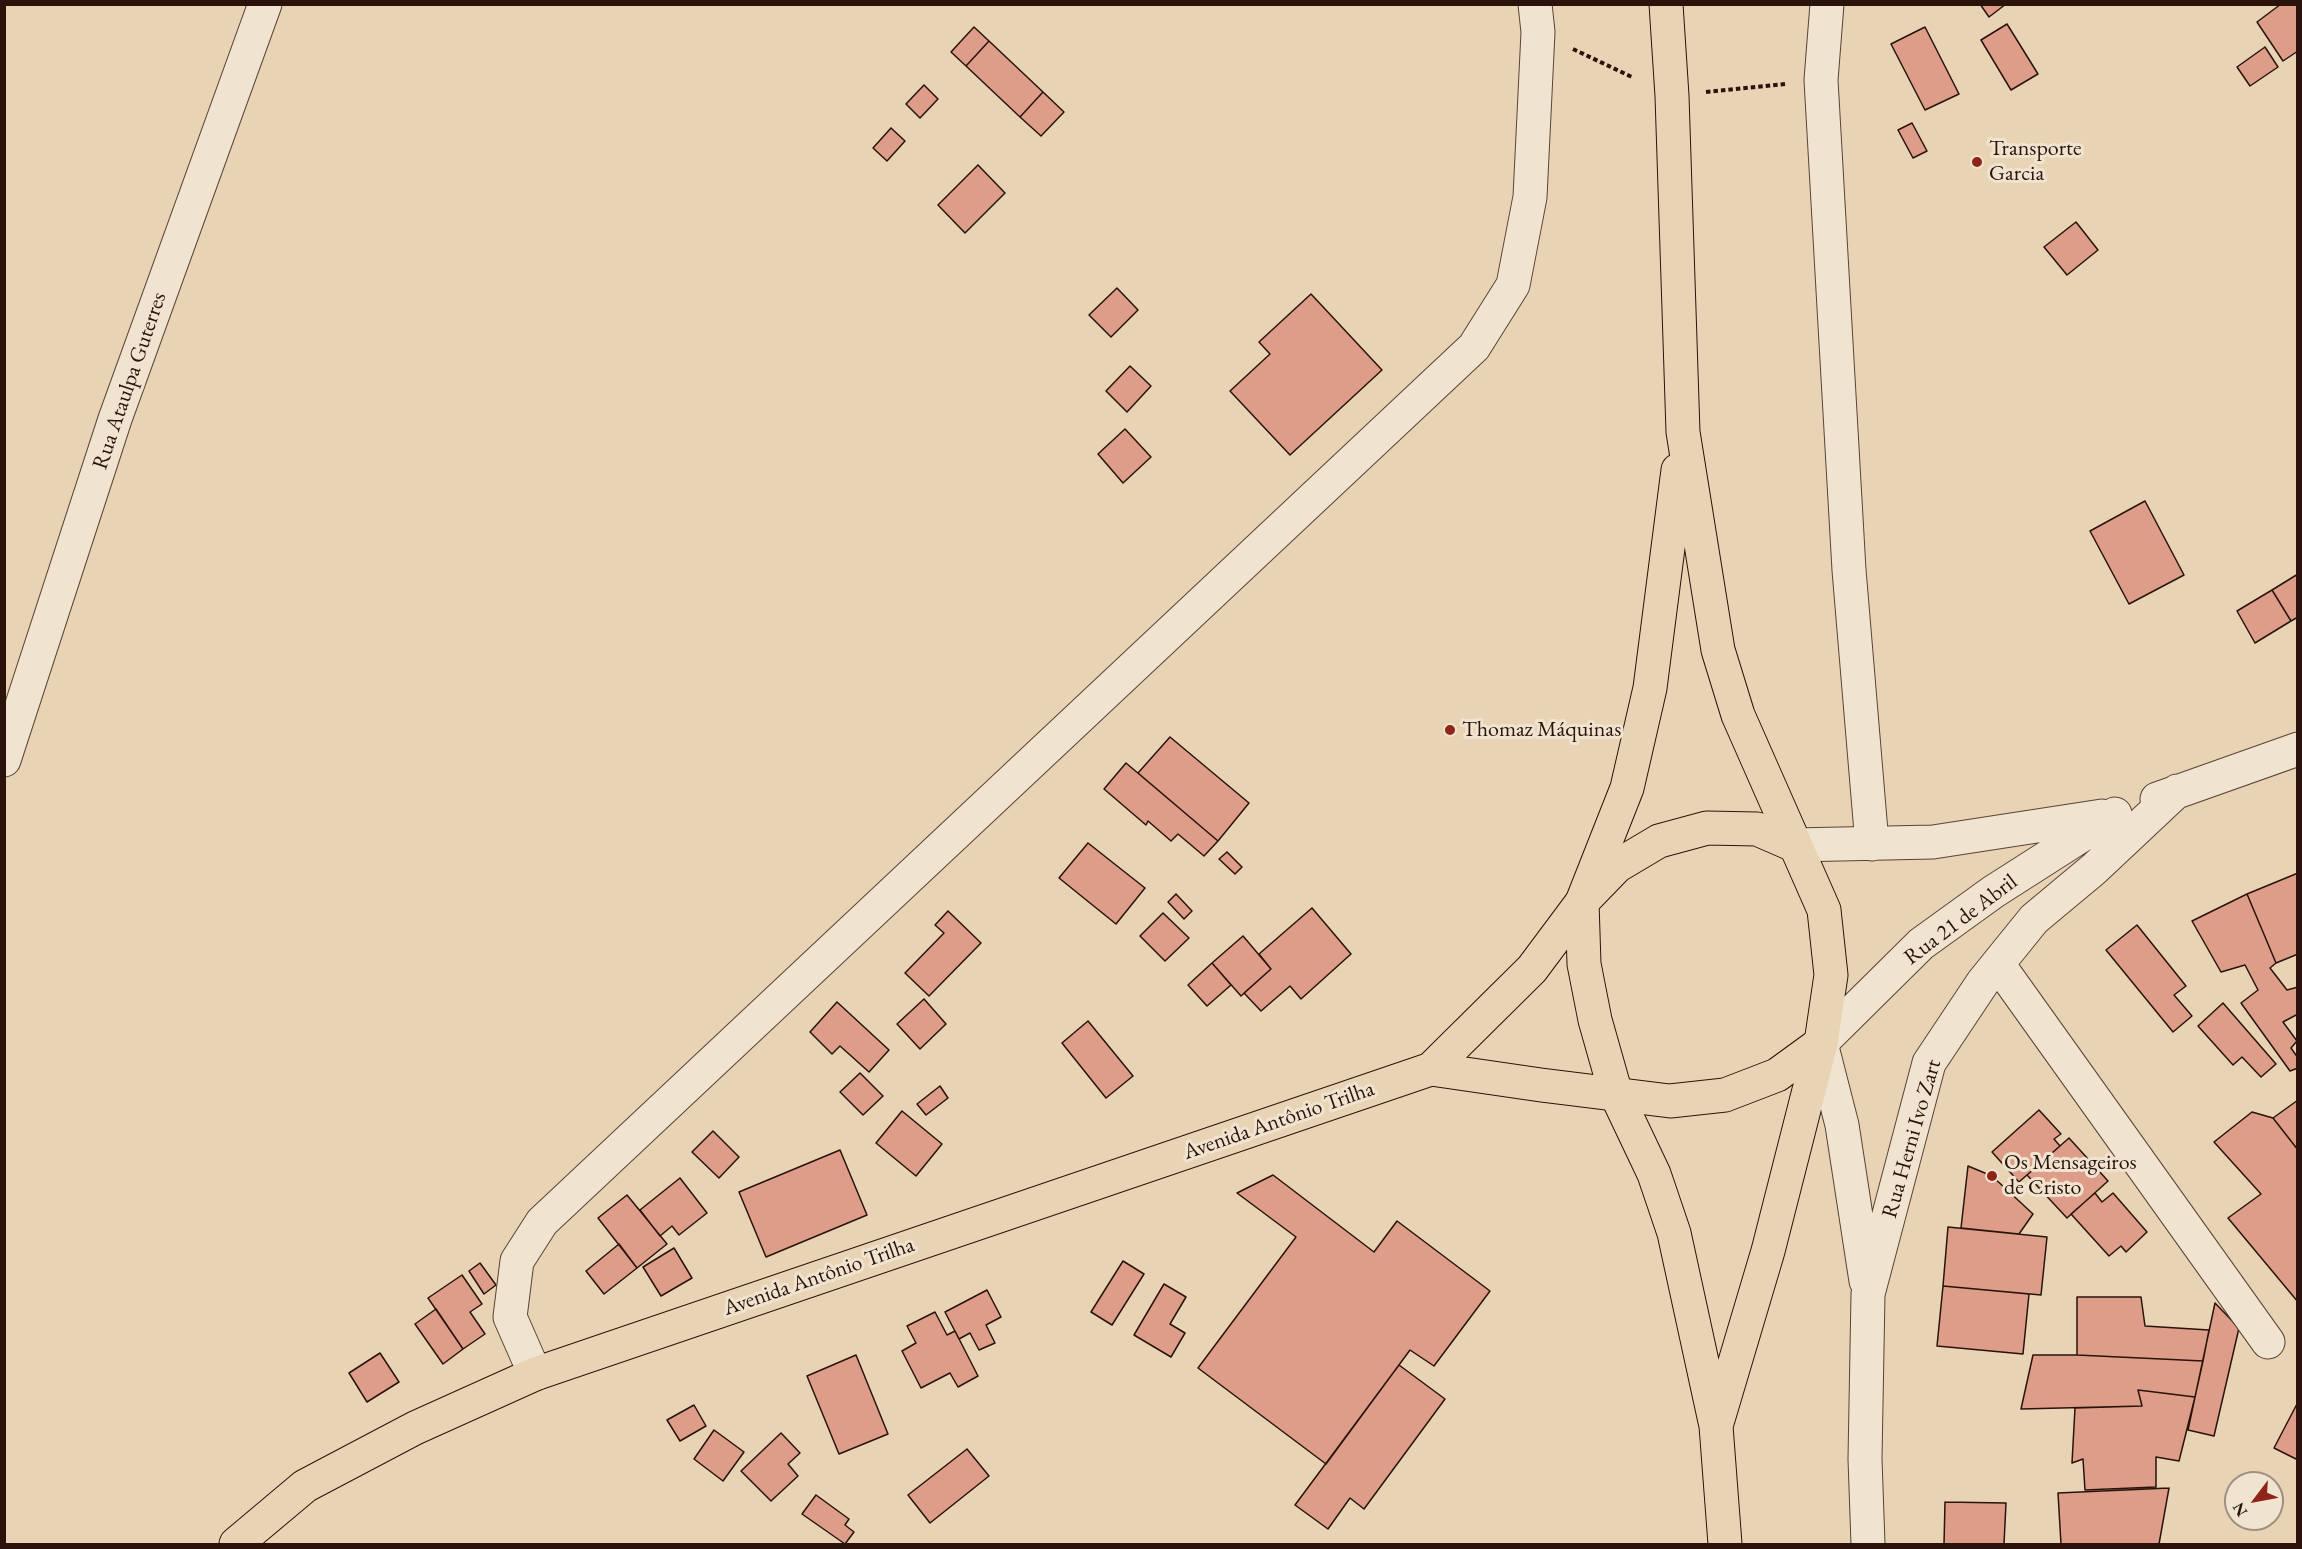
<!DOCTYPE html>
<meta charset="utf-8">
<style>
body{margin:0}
#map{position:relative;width:2302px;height:1549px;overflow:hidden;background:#e8d4b5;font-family:"EB Garamond",serif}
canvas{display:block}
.frame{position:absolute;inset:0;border:6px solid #29130b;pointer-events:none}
.north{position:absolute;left:2224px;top:1471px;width:60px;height:60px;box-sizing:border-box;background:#f0e3cf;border:2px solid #a09081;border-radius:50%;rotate:238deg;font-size:16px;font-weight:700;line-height:24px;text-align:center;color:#29130b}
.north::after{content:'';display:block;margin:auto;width:21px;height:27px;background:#8f2418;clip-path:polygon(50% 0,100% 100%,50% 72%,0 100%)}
</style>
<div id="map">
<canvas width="2302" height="1549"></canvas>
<div class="frame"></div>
<div class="north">N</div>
</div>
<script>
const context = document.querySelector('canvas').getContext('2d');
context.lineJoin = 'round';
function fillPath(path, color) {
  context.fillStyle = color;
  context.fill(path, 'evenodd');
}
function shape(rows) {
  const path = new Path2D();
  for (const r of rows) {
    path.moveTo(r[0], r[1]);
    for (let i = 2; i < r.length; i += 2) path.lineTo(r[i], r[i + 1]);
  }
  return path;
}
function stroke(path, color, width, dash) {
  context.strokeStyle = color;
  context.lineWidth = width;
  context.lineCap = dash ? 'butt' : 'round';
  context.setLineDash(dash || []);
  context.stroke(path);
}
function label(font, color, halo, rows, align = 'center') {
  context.font = font + ' "EB Garamond",serif';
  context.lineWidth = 6;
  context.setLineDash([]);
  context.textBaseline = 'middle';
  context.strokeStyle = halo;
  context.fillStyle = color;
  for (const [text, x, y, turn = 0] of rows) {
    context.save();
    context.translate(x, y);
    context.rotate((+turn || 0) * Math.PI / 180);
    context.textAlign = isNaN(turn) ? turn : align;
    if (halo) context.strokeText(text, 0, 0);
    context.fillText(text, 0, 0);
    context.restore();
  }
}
const building = shape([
 [1980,4,2006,4,1989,17,1980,4],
 [2281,4,2298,4,2298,51,2283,61,2257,22,2281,4],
 [2007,24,2038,74,2011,90,1981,40,2007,24],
 [974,27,989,41,966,66,951,52,974,27],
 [1925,27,1959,94,1925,110,1891,44,1925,27],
 [989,41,1043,92,1020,117,966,66,989,41],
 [2265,47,2278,67,2250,86,2237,67,2265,47],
 [924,85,938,99,920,118,906,104,924,85],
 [1043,92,1064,112,1041,136,1020,117,1043,92],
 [1912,123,1927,151,1913,158,1898,130,1912,123],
 [891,128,905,141,887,161,873,148,891,128],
 [978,165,1005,193,965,233,938,205,978,165],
 [2076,222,2098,250,2067,275,2044,247,2076,222],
 [1117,288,1138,310,1111,337,1089,315,1117,288],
 [1311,294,1382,370,1290,455,1230,391,1270,354,1259,342,1311,294],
 [1130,366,1151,386,1127,412,1106,391,1130,366],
 [1125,429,1151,457,1123,483,1098,454,1125,429],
 [2145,501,2184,575,2129,604,2090,531,2145,501],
 [2298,574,2298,617,2291,621,2272,590,2298,574],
 [2272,590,2291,621,2255,643,2237,611,2272,590],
 [1170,737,1249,803,1218,841,1138,773,1170,737],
 [1126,763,1218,841,1204,856,1178,834,1171,841,1148,821,1146,825,1104,789,1126,763],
 [1088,843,1145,888,1116,924,1059,878,1088,843],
 [1227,852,1242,867,1235,874,1219,859,1227,852],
 [2298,873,2298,954,2276,963,2247,894,2298,873],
 [1176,894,1192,911,1184,919,1168,902,1176,894],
 [2247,894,2276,963,2270,968,2287,990,2298,987,2298,1014,2283,1022,2297,1041,2291,1048,2298,1058,2298,1068,2290,1071,2241,1003,2258,990,2245,965,2221,972,2192,921,2247,894],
 [1312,908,1351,954,1301,999,1290,986,1261,1011,1244,993,1271,969,1259,954,1312,908],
 [948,911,981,943,929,996,905,973,944,933,935,925,948,911],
 [1163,913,1189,938,1165,961,1140,936,1163,913],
 [2137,925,2186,986,2174,995,2192,1016,2173,1032,2106,950,2137,925],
 [1243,936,1271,969,1241,996,1212,963,1243,936],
 [1212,963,1231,985,1207,1006,1188,985,1212,963],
 [924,999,946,1024,920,1049,897,1024,924,999],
 [837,1002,889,1050,869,1072,840,1046,832,1054,810,1032,837,1002],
 [2223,1003,2276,1064,2261,1077,2242,1057,2233,1065,2198,1026,2223,1003],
 [1088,1021,1133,1076,1106,1098,1062,1043,1088,1021],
 [860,1073,883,1096,863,1115,840,1092,860,1073],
 [940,1086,948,1098,926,1115,917,1104,940,1086],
 [2298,1100,2298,1150,2273,1118,2298,1100],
 [2039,1110,2061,1134,2054,1139,2060,1146,2019,1182,1992,1152,2039,1110],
 [902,1111,942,1144,916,1176,876,1143,902,1111],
 [2252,1112,2273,1118,2298,1150,2298,1302,2228,1218,2261,1194,2214,1142,2252,1112],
 [713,1131,739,1157,719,1178,692,1152,713,1131],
 [2069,1138,2108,1181,2067,1218,2027,1175,2069,1138],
 [840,1150,867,1215,766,1257,739,1192,840,1150],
 [1968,1166,1992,1176,2033,1214,2019,1234,1961,1228,1968,1166],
 [1273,1175,1374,1252,1397,1221,1490,1291,1434,1366,1410,1350,1326,1464,1198,1368,1296,1237,1237,1193,1273,1175],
 [680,1178,707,1213,679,1235,672,1226,660,1236,640,1210,680,1178],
 [2095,1193,2102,1202,2113,1193,2147,1232,2126,1252,2121,1246,2109,1256,2071,1214,2095,1193],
 [627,1195,667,1244,637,1268,598,1218,627,1195],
 [1948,1227,2047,1237,2041,1295,1943,1286,1948,1227],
 [619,1244,637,1268,604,1294,586,1271,619,1244],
 [674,1248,692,1278,661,1296,643,1267,674,1248],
 [1123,1261,1144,1274,1112,1325,1091,1312,1123,1261],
 [480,1263,496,1285,484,1294,469,1271,480,1263],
 [462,1275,482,1304,470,1312,485,1334,463,1349,428,1298,462,1275],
 [1164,1284,1186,1297,1170,1324,1185,1333,1171,1357,1134,1335,1164,1284],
 [1943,1286,2029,1294,2023,1354,1937,1346,1943,1286],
 [987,1290,1001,1317,986,1325,995,1343,979,1350,970,1333,959,1339,945,1312,987,1290],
 [2077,1297,2141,1297,2145,1326,2209,1330,2203,1361,2077,1355,2077,1297],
 [2215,1303,2239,1328,2214,1436,2188,1430,2215,1303],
 [436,1309,463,1349,443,1364,415,1324,436,1309],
 [935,1312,947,1335,955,1331,978,1376,958,1387,950,1373,921,1388,902,1351,916,1343,907,1326,935,1312],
 [380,1353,399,1382,367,1402,349,1373,380,1353],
 [856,1355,888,1434,839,1454,807,1376,856,1355],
 [2033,1355,2077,1355,2203,1361,2195,1397,2138,1390,2142,1406,2021,1409,2033,1355],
 [1399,1365,1445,1399,1364,1509,1350,1498,1328,1529,1295,1505,1399,1365],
 [2138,1390,2195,1397,2179,1461,2156,1457,2156,1487,2085,1490,2083,1459,2072,1463,2075,1408,2142,1406,2138,1390],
 [2298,1402,2298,1455,2296,1459,2274,1448,2298,1402],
 [694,1405,706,1426,680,1441,667,1420,694,1405],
 [714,1430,744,1452,723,1481,694,1459,714,1430],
 [781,1433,800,1453,788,1464,798,1476,771,1501,741,1471,781,1433],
 [967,1449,989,1476,930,1523,908,1495,967,1449],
 [2169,1488,2159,1544,2061,1544,2058,1493,2169,1488],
 [816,1495,849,1519,845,1525,854,1532,845,1544,802,1514,816,1495],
 [1945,1502,2006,1503,2004,1544,1944,1544,1945,1502]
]);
const path = shape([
 [1573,49,1634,78],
 [1706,92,1785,84]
]);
const minor = shape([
 [1827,4,1821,80,1849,570,1872,844],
 [4,760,115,419,265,4],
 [2157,799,2298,749],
 [1794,845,1933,842,2102,816],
 [1998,964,2268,1342],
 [1866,1281,1842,1125,1821,1043,1921,944,1993,892,2115,814],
 [535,1374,510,1317,517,1261,542,1222,1474,347,1513,285,1530,197,1538,32,1535,4],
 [1868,1544,1865,1459,1868,1294,1929,1063,1983,982,2034,919,2094,869,2177,791]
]);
const major = shape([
 [1431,1069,1541,1085,1670,1101,1725,1095,1777,1075,1821,1043],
 [236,1544,305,1486,415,1428,535,1374,1431,1069,1532,969,1582,902,1617,866,1659,841,1707,828,1757,829,1794,845]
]);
const highway = shape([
 [1666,4,1672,96,1683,432,1718,650,1738,715,1824,910,1831,975,1821,1043,1768,1251,1716,1426],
 [1678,470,1650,688,1627,788,1582,902,1584,964,1595,1020,1616,1094,1654,1174,1674,1233,1716,1426,1725,1544]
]);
const markers = [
 [1977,162,6,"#8f2418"],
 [1450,730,6,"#8f2418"],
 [1992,1176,6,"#8f2418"]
];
const poiNames = [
 ["Transporte",1989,149],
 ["Garcia",1989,174],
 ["Thomaz Máquinas",1462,730],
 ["Os Mensageiros",2004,1163],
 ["de Cristo",2004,1188]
];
const streetNames = [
 ["Rua Ataulpa Guterres",130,381,-71],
 ["Rua 21 de Abril",1961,920,-37],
 ["Avenida Antônio Trilha",1279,1121,-19],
 ["Rua Herni Ivo Zart",1912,1139,-74],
 ["Avenida Antônio Trilha",819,1277,-19]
];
fillPath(building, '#dd9d89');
stroke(building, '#29130b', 1.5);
stroke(minor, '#594336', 35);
stroke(major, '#29130b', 35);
stroke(highway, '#29130b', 35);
stroke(path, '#29130b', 4, [4.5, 3]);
stroke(minor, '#f0e3cf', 33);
stroke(major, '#e8d4b5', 33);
stroke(highway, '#e8d4b5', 33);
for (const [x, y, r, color] of markers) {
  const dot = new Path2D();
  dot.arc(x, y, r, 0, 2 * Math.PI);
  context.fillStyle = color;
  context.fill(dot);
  stroke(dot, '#f0e3cf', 2);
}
label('22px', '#29130b', '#f0e3cf', poiNames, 'left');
label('22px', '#29130b', '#f0e3cf', streetNames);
</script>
